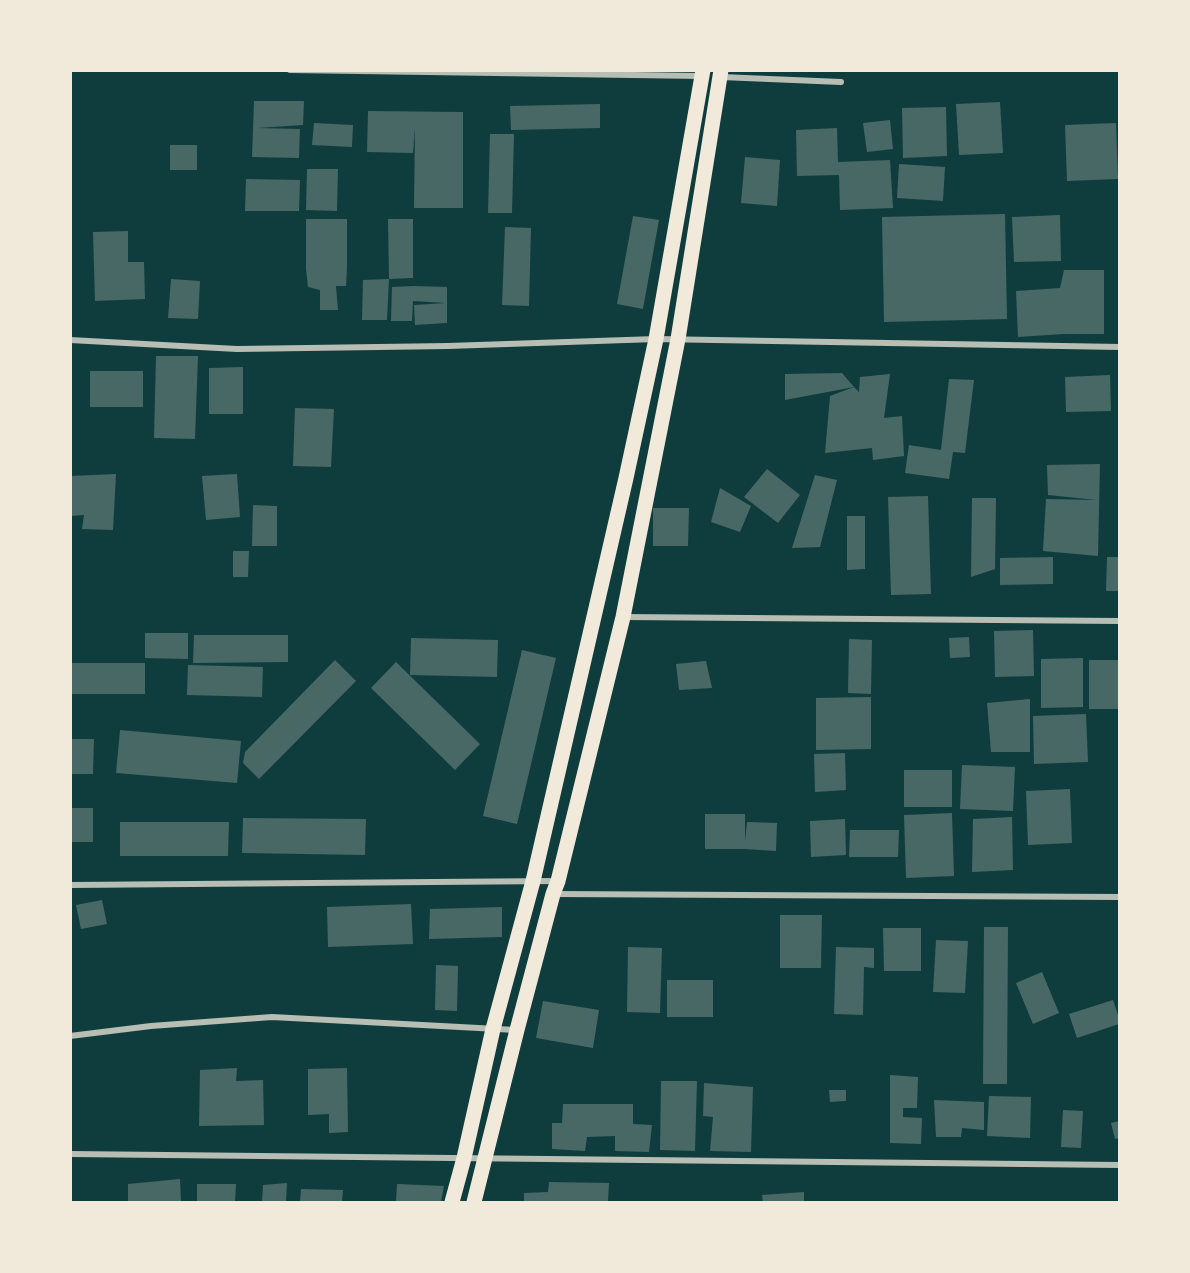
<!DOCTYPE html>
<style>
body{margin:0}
#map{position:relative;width:1190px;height:1273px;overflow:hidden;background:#0f3d3e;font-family:Karla,sans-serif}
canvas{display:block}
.frame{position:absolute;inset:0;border:72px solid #f1e9da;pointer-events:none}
</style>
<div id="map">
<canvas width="1190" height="1273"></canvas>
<div class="frame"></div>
</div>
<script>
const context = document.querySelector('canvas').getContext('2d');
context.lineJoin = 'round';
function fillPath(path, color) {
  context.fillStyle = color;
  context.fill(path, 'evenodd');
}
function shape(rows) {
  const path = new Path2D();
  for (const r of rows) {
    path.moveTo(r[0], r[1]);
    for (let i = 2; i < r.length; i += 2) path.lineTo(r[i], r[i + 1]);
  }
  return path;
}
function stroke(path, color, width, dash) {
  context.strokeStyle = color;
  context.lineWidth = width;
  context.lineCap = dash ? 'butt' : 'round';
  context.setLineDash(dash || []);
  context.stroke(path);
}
const building = shape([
 [254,101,304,101,303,125,258,128,300,129,299,158,252,157],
 [1000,102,1003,153,959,155,956,104],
 [600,104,600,128,511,130,510,106],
 [946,107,947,156,903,158,902,108],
 [368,111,463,112,463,208,414,208,415,128,413,153,367,152],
 [890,120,893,149,867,152,863,123],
 [314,123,353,125,352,147,312,145],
 [1116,123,1118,179,1067,181,1065,125],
 [837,128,838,162,890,160,893,208,840,210,839,175,797,176,796,130],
 [490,134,514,134,512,213,488,213],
 [170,145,197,145,197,170,170,170],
 [745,157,780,160,777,206,741,203],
 [899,164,945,167,943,201,897,198],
 [307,169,338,169,337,211,306,210],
 [246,179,300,180,299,211,245,211],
 [1005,214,1007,319,884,322,882,217],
 [1060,215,1061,261,1014,262,1012,217],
 [633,216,659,220,643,309,617,304],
 [306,219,347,219,347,269,346,286,336,286,338,310,320,310,320,290,308,287,306,269],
 [388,219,413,219,413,278,389,279],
 [505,227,531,228,529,306,502,305],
 [128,231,128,262,144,262,145,299,95,301,93,232],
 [1064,270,1104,270,1104,334,1063,334,1018,337,1016,291,1060,288],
 [171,279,200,281,198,319,168,318],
 [389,279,387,320,362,320,363,280],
 [414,286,447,287,447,323,415,325,414,305,446,303,413,301,412,321,391,321,392,287],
 [156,356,198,356,195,439,154,438],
 [243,367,243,414,209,414,209,368],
 [90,371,143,371,143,407,90,407],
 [842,373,854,387,785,400,785,374],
 [890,374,884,418,902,416,904,456,873,460,872,448,825,453,830,396,854,387,859,392,860,377],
 [1110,375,1111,411,1066,412,1065,377],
 [949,379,974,380,965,453,953,452,949,479,905,473,909,445,941,450],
 [295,408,334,409,331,467,293,466],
 [1100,464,1098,556,1043,551,1046,499,1097,500,1048,495,1047,465],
 [767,469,800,495,778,523,744,497],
 [116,474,113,530,82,529,84,515,70,516,70,476],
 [237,474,240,517,206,520,202,476],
 [815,475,837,480,820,547,792,548],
 [720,488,751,506,740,532,711,522],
 [928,496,931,594,891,595,888,497],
 [972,498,996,498,995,569,971,577],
 [253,505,277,506,277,546,252,546],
 [653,508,689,508,688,546,653,546],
 [847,516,865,516,865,569,847,570],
 [233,551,249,551,248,577,233,577],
 [1053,557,1053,584,1000,585,1000,558],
 [1107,557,1119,557,1119,591,1106,591],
 [1033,630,1034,676,995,677,994,631],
 [145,633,188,633,188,659,145,658],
 [194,635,288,635,288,662,193,663],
 [969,637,970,657,950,658,949,638],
 [411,638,498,640,497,677,410,675],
 [849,639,872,640,871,694,848,693],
 [522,650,556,658,517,824,483,816],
 [1083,658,1083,707,1041,708,1041,659],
 [335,660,356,681,259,779,243,763,245,752],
 [1089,660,1119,660,1119,709,1089,709],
 [706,661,712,688,679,690,676,664],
 [396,662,480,744,455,770,371,688],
 [70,663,145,663,145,694,70,694],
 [188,665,263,667,262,697,187,695],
 [871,697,871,749,816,750,816,698],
 [1030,699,1030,752,991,752,987,703],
 [1086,714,1088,762,1034,764,1033,716],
 [120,730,241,741,237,783,116,773],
 [70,739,94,739,93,774,70,774],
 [845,753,846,790,815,792,814,754],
 [962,765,1015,767,1013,811,960,809],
 [904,770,952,770,952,807,904,807],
 [1070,789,1072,843,1028,845,1026,791],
 [70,808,93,808,93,842,70,842],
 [952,813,954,876,906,878,904,815],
 [705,814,745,814,745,841,747,822,777,823,776,851,745,849,705,849],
 [1012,817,1013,870,972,872,973,819],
 [243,818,366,819,365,855,242,853],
 [845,819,846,855,811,857,810,821],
 [120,822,229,822,228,856,120,856],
 [850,830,899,830,898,857,849,857],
 [102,900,107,924,81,929,76,905],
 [411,904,413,944,328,947,327,907],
 [502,907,502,937,429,939,430,909],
 [780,915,822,915,821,968,780,968],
 [984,927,1008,927,1007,1084,983,1084],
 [883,928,921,928,921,971,884,971],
 [936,940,968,941,965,993,933,992],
 [628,947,662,948,660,1013,627,1012],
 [836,947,874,948,874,968,864,967,863,1015,834,1014],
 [436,965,458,966,457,1011,435,1010],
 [1042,972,1059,1013,1033,1024,1016,983],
 [667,980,713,980,713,1017,667,1017],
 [1113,1000,1119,1018,1119,1024,1077,1038,1069,1014],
 [543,1001,599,1010,593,1048,536,1038],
 [237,1068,236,1081,263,1080,264,1125,199,1126,200,1070],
 [347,1068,348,1132,329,1133,329,1114,308,1115,308,1069],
 [890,1075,918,1077,917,1108,903,1108,903,1117,922,1118,921,1144,890,1143],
 [661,1081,697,1081,695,1151,660,1150],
 [704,1083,753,1087,751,1152,710,1151,713,1117,703,1116],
 [829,1090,846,1090,846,1101,830,1102],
 [989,1096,1031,1097,1030,1138,987,1136],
 [934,1100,984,1102,984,1130,962,1128,961,1137,936,1137],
 [563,1104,633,1104,633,1124,652,1125,649,1152,615,1151,615,1136,587,1137,585,1151,552,1149,552,1123,562,1123],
 [1063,1110,1083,1111,1081,1148,1061,1147],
 [1119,1121,1119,1138,1115,1139,1111,1123],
 [180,1179,181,1202,128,1202,128,1184],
 [549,1182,609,1183,608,1202,524,1202,524,1193,548,1192],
 [287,1183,286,1202,262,1202,263,1185],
 [197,1184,236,1184,235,1202,197,1202],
 [397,1184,444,1186,441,1202,396,1202],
 [301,1189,343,1190,342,1202,300,1202],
 [804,1192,804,1202,763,1202,762,1195]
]);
const minor = shape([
 [290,70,701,76],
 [721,77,841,82],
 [70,340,237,349,448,346,656,339,1120,347],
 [623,617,1120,621],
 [70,885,556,881],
 [553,894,1120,897],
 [70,1036,151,1026,272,1017,516,1030],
 [70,1154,1120,1165]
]);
const primary = shape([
 [452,1202,464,1158,493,1029,533,881,626,478,656,339,703,70],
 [474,1202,517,1030,553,894,558,881,623,617,678,339,721,70]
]);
fillPath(building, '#486865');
stroke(minor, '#b8beb3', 6);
stroke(primary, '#f1e9da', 15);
</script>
